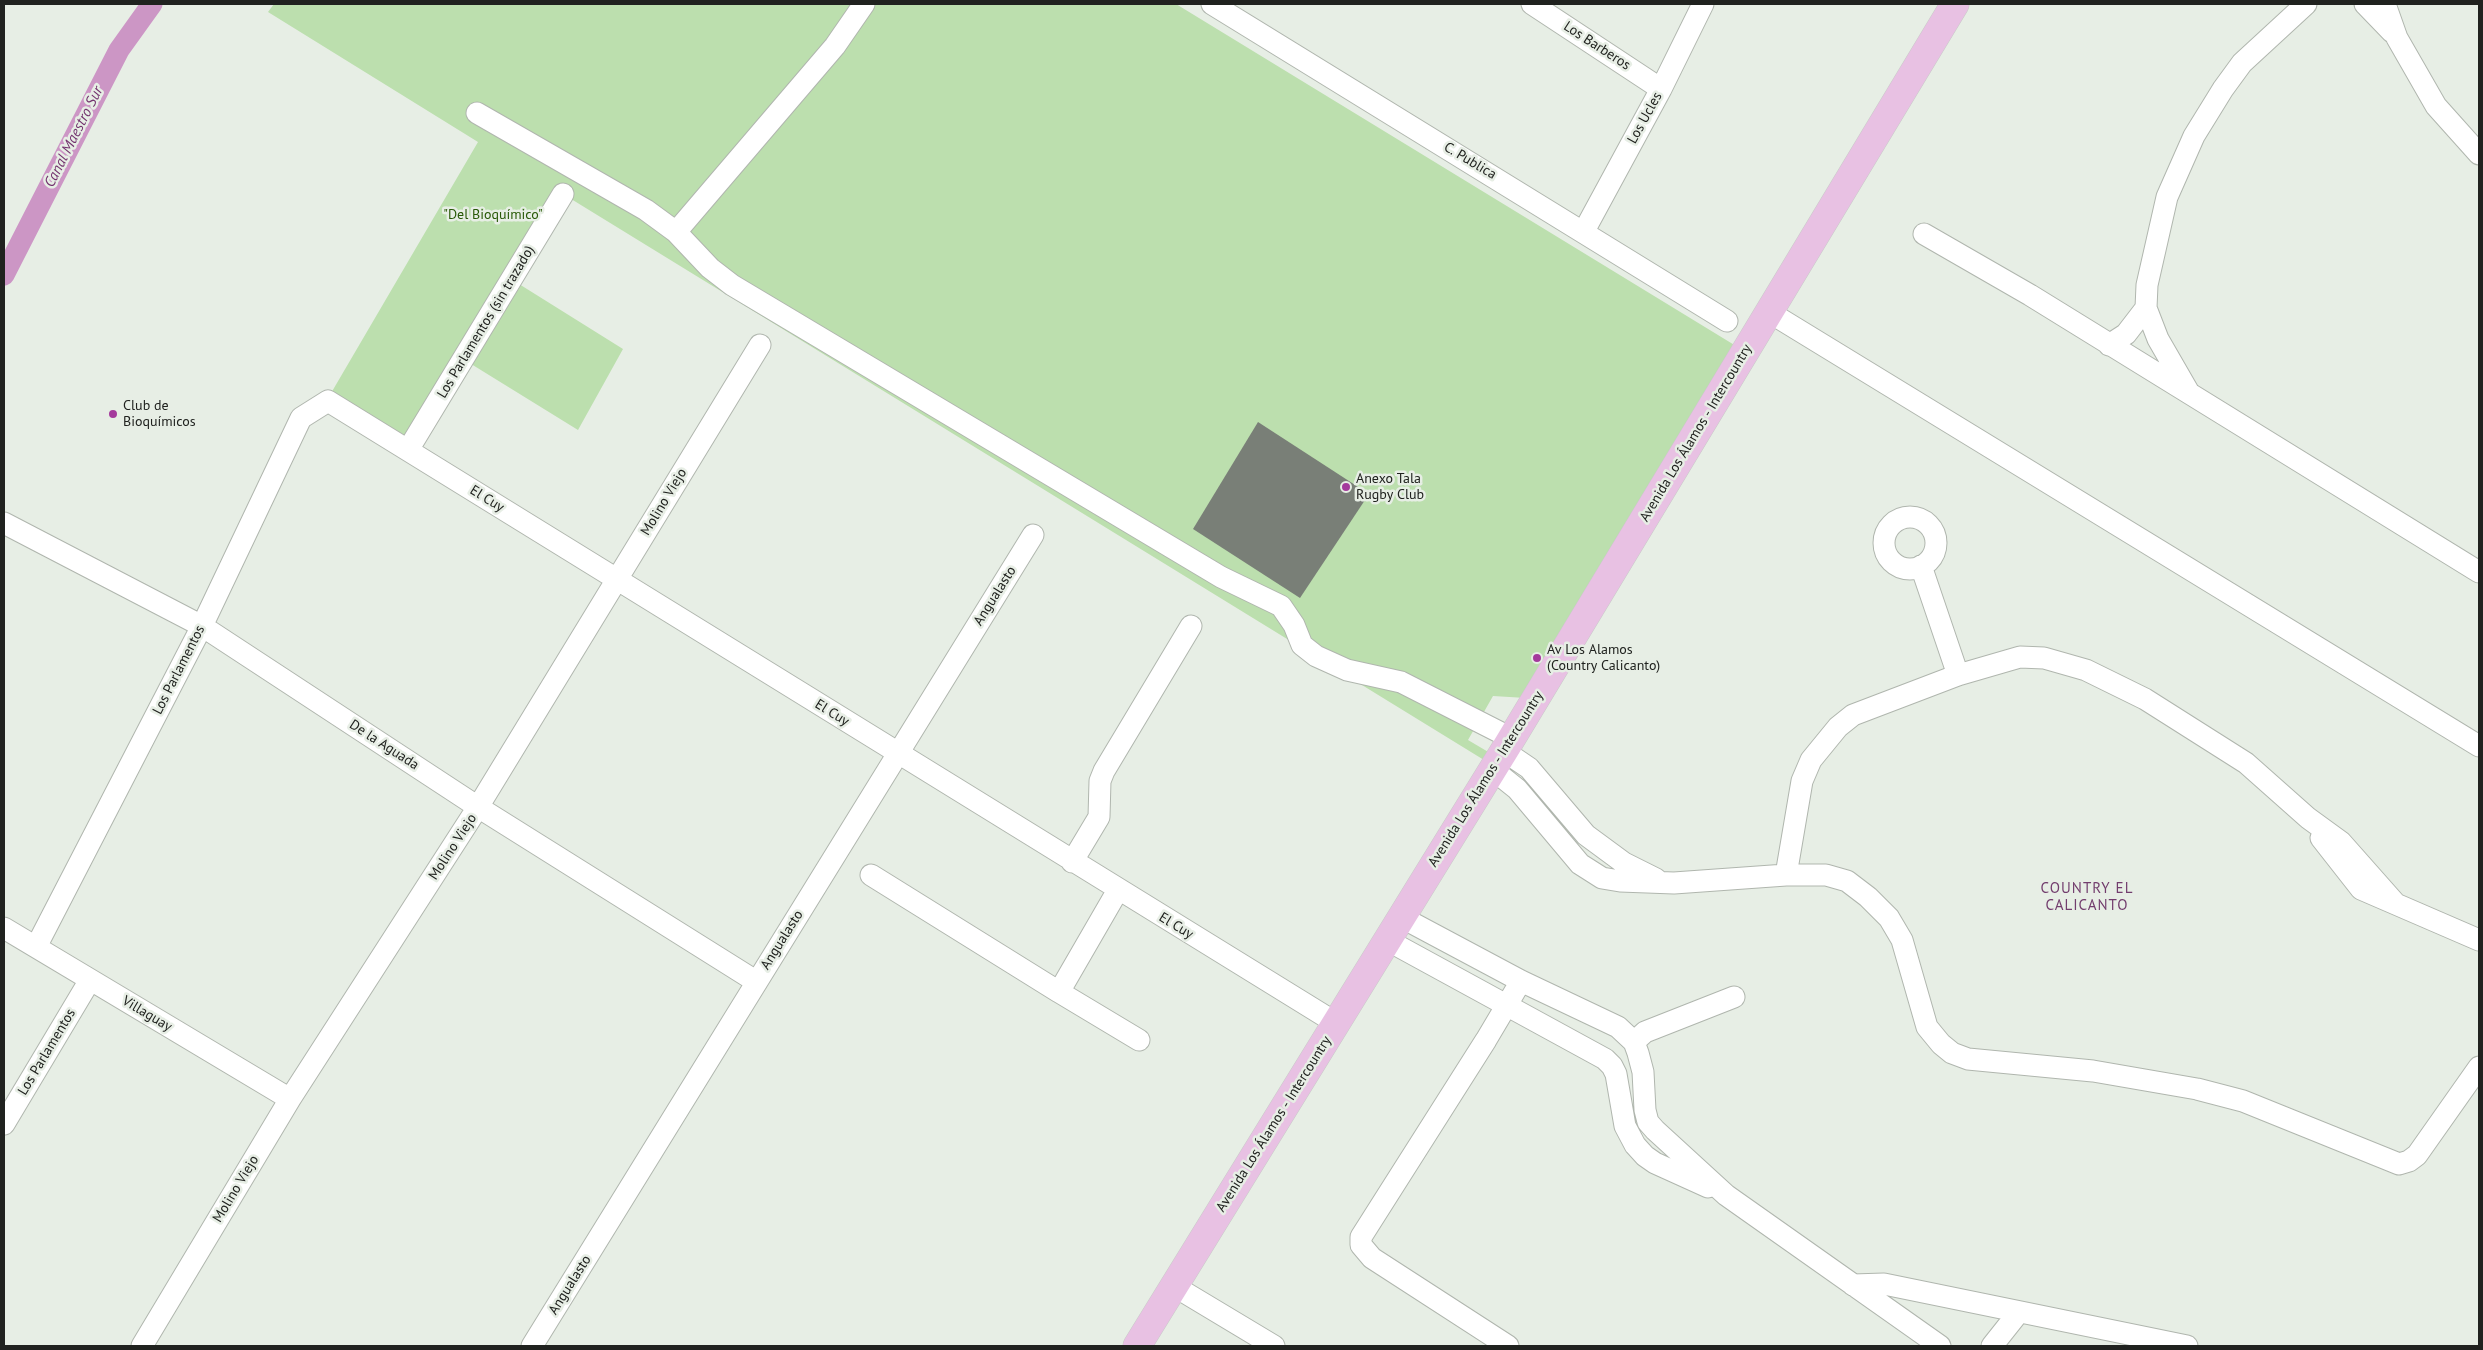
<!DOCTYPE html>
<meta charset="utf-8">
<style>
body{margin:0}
#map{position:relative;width:2483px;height:1350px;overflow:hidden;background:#e7eee5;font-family:"PT Sans",sans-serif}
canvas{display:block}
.frame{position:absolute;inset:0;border:5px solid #20221f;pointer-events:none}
</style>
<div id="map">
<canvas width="2483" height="1350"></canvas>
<div class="frame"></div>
</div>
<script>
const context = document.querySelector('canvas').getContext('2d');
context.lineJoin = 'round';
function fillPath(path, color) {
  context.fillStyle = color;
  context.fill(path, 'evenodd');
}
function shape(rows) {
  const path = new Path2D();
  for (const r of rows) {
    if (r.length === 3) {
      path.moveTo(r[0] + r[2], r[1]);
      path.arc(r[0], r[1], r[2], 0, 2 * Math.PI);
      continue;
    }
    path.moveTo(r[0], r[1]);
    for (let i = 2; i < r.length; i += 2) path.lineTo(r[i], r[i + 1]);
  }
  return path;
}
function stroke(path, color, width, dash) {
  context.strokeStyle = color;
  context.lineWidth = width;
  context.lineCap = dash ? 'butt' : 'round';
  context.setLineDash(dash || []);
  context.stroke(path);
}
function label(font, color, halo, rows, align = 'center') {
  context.font = font + ' "PT Sans",sans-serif';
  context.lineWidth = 5;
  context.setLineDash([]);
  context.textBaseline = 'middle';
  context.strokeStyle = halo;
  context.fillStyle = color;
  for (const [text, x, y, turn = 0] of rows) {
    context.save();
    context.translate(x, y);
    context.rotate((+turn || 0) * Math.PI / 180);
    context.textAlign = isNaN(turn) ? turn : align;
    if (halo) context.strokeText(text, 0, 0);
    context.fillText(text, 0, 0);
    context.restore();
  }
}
const green = shape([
 [274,4,1176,4,1736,346,1526,698,1493,696,1468,740,1490,753,1484,760,563,194,511,279,623,349,578,430,463,359,408,450,327,400,478,142,268,12]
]);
const canal = shape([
 [4,275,119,50,152,4]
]);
const building = shape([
 [1258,422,1369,494,1300,598,1193,529]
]);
const minor = shape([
 [1212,4,1727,321],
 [1532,4,1661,89],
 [2365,4,2392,32],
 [2385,4,2397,38,2436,106,2479,154],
 [477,113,646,210,676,232,710,268,732,285,1221,577,1281,606,1294,625,1302,645,1316,656,1347,670,1401,682,1511,738],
 [1584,231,1661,89,1703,4],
 [676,232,835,46,864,4],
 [1924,234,2030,295,2479,572],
 [2146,308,2147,285,2167,197,2194,136,2223,89,2242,63,2306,4],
 [1769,312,2479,746],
 [2109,345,2126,334,2146,308,2158,339,2188,391],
 [408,450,563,194],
 [1910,543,26],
 [4,523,202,626,478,807,757,982],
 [1921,566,1958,675],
 [1504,751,1529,768,1586,835,1624,863,1656,879],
 [1492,769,1517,789,1580,864,1602,878,1620,881,1674,883,1786,875,1802,781,1811,760,1838,727,1853,715,1958,675,2020,657,2044,658,2086,670,2145,699,2246,763,2308,818,2341,842,2395,903],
 [2321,838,2361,889,2479,940],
 [1072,862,1099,817,1100,781,1104,771,1191,626],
 [871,875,1059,992,1118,890],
 [1786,875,1826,875,1847,881,1868,897,1889,918,1902,940,1927,1027,1941,1044,1952,1053,1968,1059,2093,1071,2197,1089,2243,1101,2399,1164,2409,1161,2417,1155,2479,1067],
 [1401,917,1521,981,1618,1027,1634,1042,1638,1053,1643,1072,1645,1110,1648,1122,1655,1130,1726,1195,1940,1346],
 [4,928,290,1099],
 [1387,940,1605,1059,1612,1066,1616,1074,1625,1126,1635,1145,1645,1156,1655,1163,1708,1187],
 [36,947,202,626,301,418,328,401,1336,1023],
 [1059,992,1139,1040],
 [1634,1042,1645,1032,1734,997],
 [4,1124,90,980],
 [1853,1285,1884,1284,2187,1346],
 [1174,1286,1274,1346],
 [142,1346,290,1099,478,807,760,345],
 [532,1346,1033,535],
 [1508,1346,1372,1258,1361,1245,1361,1237,1486,1040,1521,981],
 [1992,1346,2019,1312]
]);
const major = shape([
 [1137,1346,1504,751,1955,4]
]);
const markers = [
 [113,414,5,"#a43a9c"],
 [1346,487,5,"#a43a9c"],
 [1537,658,5,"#a43a9c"]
];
const streetNames = [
 ["Los Barberos",1597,46,33],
 ["Los Ucles",1645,118,-61],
 ["C. Publica",1470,161,31],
 ["Los Parlamentos (sin trazado)",486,322,-59],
 ["Avenida Los Álamos - Intercountry",1696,433,-59],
 ["El Cuy",487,499,32],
 ["Molino Viejo",664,502,-59],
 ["Angualasto",995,596,-58],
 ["Los Parlamentos",179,670,-63],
 ["El Cuy",832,713,32],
 ["De la Aguada",384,745,33],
 ["Avenida Los Álamos - Intercountry",1486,779,-58],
 ["Molino Viejo",453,847,-57],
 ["El Cuy",1176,926,31],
 ["Angualasto",782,940,-58],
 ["Villaguay",147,1014,31],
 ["Los Parlamentos",47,1052,-59],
 ["Avenida Los Álamos - Intercountry",1274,1124,-58],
 ["Molino Viejo",236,1189,-59],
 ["Angualasto",570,1285,-58]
];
const parkNames = [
 ["\"Del Bioquímico\"",493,215]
];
const poiNames = [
 ["Club de",123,406],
 ["Bioquímicos",123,422],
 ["Anexo Tala",1356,479],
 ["Rugby Club",1356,495],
 ["Av Los Alamos",1547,650],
 ["(Country Calicanto)",1547,666]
];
const waterNames = [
 ["Canal Maestro Sur",74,137,-63]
];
const neighbourhoodNames = [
 ["COUNTRY EL",2087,889],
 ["CALICANTO",2087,906]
];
fillPath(green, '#bcdfae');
stroke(canal, '#cc96c5', 21);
fillPath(building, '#797f77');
stroke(minor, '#b0b6ae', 23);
stroke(major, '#c9cac9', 29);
stroke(minor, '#fff', 21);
stroke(major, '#e8c1e3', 28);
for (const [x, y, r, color] of markers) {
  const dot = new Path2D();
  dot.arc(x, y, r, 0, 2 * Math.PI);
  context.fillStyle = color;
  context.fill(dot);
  stroke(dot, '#e7eee5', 2);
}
label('14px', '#20221f', '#e7eee5', streetNames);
label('14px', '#285907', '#e7eee5', parkNames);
label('14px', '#20221f', '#e7eee5', poiNames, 'left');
label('italic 15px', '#74346f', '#e7eee5', waterNames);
context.letterSpacing = '1px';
label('15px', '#723d6d', '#e7eee5', neighbourhoodNames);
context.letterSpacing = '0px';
</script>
